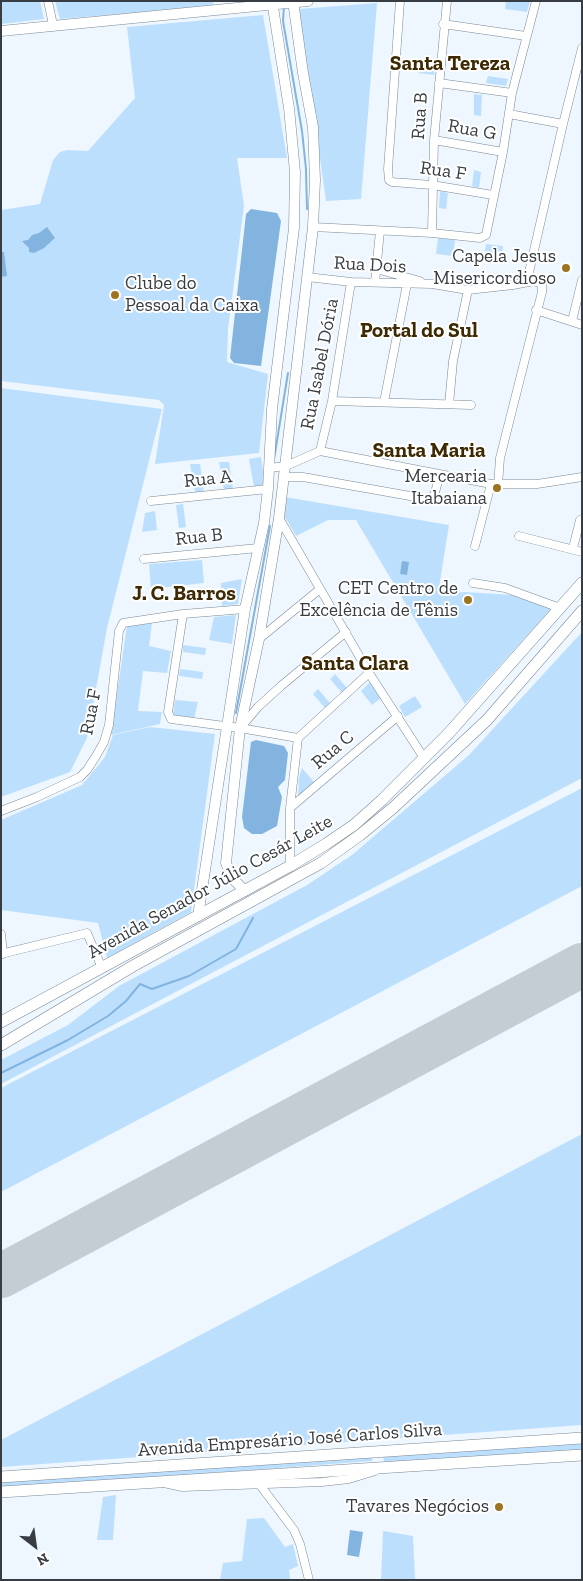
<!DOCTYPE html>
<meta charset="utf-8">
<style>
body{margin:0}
#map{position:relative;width:583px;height:1581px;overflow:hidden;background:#eef7ff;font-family:"Zilla Slab",serif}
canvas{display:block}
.frame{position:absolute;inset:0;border:2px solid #373d42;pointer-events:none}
.north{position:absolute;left:10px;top:1521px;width:50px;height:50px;-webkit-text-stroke:4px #fff;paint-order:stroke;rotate:150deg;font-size:14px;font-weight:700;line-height:20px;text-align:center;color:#373d42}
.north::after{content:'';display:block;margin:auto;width:18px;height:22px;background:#373d42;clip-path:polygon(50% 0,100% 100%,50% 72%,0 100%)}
</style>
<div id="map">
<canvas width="583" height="1581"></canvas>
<div class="frame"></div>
<div class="north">N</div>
</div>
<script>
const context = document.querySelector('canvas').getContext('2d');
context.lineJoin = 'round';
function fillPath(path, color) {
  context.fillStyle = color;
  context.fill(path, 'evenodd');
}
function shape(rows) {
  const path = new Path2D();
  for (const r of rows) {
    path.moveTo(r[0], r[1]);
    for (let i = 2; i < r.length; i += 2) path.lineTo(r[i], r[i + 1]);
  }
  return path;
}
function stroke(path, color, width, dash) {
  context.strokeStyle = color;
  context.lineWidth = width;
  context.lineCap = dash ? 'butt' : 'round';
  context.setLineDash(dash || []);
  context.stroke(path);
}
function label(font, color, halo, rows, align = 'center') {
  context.font = font + ' "Zilla Slab",serif';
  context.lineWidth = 4;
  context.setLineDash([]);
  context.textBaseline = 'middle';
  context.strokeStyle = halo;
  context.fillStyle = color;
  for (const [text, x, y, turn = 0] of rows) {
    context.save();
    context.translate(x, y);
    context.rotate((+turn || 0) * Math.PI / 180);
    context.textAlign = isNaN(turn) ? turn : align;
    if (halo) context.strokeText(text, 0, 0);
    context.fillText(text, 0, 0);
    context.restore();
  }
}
const green = shape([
 [1,1,40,1,44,19,1,24],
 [55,1,213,1,214,6,60,19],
 [506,1,530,1,527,12,505,9],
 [377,3,361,199,326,201,299,9],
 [263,15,287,158,237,158,244,206,228,329,227,362,268,374,259,453,155,464,164,405,159,400,1,381,1,210,40,204,53,160,60,152,67,150,88,151,135,98,127,27],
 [419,66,436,68,434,75,419,73],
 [488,76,508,79,506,86,486,83],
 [474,94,482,95,481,116,474,115],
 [474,170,481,172,479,188,472,186],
 [440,191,448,193,446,209,439,208],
 [438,238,455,240,453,256,436,254],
 [486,244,503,246,501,262,484,260],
 [1,388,162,409,107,628,87,738,70,772,1,797],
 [261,457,265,485,254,487,249,459],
 [219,462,229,462,233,489,224,490],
 [190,464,200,464,204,491,195,492],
 [285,497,449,525,438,594,465,592,512,595,552,608,465,704,356,520,328,520,296,536,283,514],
 [183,504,186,527,179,528,176,505],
 [155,511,157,530,142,532,145,513],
 [202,560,204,583,151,589,149,564],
 [242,579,238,604,222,606,221,583],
 [236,615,232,644,209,640,214,617],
 [152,623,149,646,171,651,167,673,143,671,138,711,162,712,160,724,111,735,127,625],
 [582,632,582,778,1,1084,1,1060,68,1025,119,986,307,885,352,855,469,755],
 [183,645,206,648,205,655,183,652],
 [180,669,203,672,202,679,179,676],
 [335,674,347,688,342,693,330,679],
 [370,682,381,698,372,705,361,691],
 [318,689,330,703,325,708,313,694],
 [415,696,422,707,405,717,399,706],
 [175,700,198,702,194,719,173,716],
 [150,727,215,734,191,912,107,958,98,923,1,910,1,820,82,785,105,757,113,735],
 [302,768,314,782,298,797,299,777],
 [582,788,582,886,1,1192,1,1088],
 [582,1134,582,1425,1,1467,1,1440],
 [582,1443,582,1450,384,1462,383,1455],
 [373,1456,372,1461,1,1489,1,1480],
 [116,1495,113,1540,97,1540,103,1497],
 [264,1518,285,1547,293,1544,298,1566,289,1570,290,1580,220,1580,223,1563,242,1561,247,1519],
 [383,1531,413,1536,415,1580,381,1580]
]);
const water = shape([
 [251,209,277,213,281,221,261,366,234,363,230,358,246,214],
 [47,227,55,238,44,248,34,253,29,252,29,248,22,241,28,240,32,235,39,233],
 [1,252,4,252,7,276,1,277],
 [402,561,409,562,407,575,400,574],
 [256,740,284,746,288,753,285,780,278,787,282,797,277,826,262,834,252,834,244,828,242,817,251,742],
 [350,1530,363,1532,359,1557,347,1555]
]);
const stream = shape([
 [284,6,283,21,302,131,306,169,307,209],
 [274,459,288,373],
 [236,713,270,526],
 [1,1073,68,1040,108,1016,126,1001,140,984,152,989,189,976,236,949,253,918]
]);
const taxiway = shape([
 [1,1268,18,1264,40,1254]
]);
const runway = shape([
 [1,1276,582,965]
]);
const minor = shape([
 [48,1,53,25],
 [400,1,388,169,389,180,392,182,432,185,493,195],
 [443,24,526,36],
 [439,83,512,93],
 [509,114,563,124],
 [434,140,503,152],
 [313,227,432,233,480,238,486,235,503,152,512,93,536,1],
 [432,233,434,140,447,1],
 [376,269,420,281],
 [307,277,351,282,432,284,468,290,513,285,534,281,542,284,542,292,500,458,498,485],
 [527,281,563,124,582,48],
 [375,282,380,231],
 [536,310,582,325],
 [572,321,582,280],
 [332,401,471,405],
 [384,402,407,284],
 [449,404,453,361,468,290],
 [320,451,332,401,351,282],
 [269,468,286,466,320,451,491,484,537,484,582,477],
 [284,477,303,477,427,499,434,496,440,474],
 [151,501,268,489],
 [279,518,369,673,424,758],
 [519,536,582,552],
 [475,546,491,484],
 [573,548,580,520],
 [144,559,258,548],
 [473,583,505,588,560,608],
 [183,614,168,712,171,719,240,728,298,738],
 [259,639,320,589],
 [240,728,258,707,281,686,346,632],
 [298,738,369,673],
 [290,808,398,716],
 [1,811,37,797,80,777,87,770,96,756,104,742,109,725,119,631,123,623,183,614,245,609],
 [290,866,290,808,298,738],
 [1,934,3,954],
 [1,954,87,933,102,968],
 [164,1483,182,1487,322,1482,349,1479,375,1471],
 [260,1485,294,1530,300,1544,309,1580]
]);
const tertiary = shape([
 [1,31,308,1],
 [245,891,232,878,226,863,240,728,259,639,279,518,313,227,315,180,313,127,303,73,293,1],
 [198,916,245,609,264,523,268,489,272,409,294,228,295,172,289,108,272,1]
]);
const secondary = shape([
 [1,1022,290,866,326,844,354,825,382,800,448,734,582,583],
 [1,1045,133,966,321,863,360,835,393,808,487,720,582,611],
 [1,1477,582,1438],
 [1,1492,582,1455]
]);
const markers = [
 [566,268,5,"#9c7321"],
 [115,295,5,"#9c7321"],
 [497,488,5,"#9c7321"],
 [468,600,5,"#9c7321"],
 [499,1507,5,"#9c7321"]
];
const streetNames = [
 ["Rua B",420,116,-86],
 ["Rua G",472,130,10],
 ["Rua F",443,171,8],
 ["Rua Dois",370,265,3],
 ["Rua Isabel Dória",320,364,-79],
 ["Rua A",208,479,-6],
 ["Rua B",199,537,-6],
 ["Rua F",91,712,-79],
 ["Rua C",333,750,-40],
 ["Avenida Senador Júlio Cesár Leite",210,887,-29],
 ["Avenida Empresário José Carlos Silva",290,1440,-4]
];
const poiNames = [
 ["Capela Jesus",556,257],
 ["Misericordioso",556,279],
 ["Clube do",125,284,"left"],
 ["Pessoal da Caixa",125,306,"left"],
 ["Mercearia",487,477],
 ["Itabaiana",487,499],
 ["CET Centro de",458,589],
 ["Excelência de Tênis",458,611],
 ["Tavares Negócios",489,1507]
];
const quarterNames = [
 ["Santa Tereza",450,64],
 ["Portal do Sul",419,331],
 ["Santa Maria",429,451],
 ["J. C. Barros",184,594],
 ["Santa Clara",355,664]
];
fillPath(green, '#bddffe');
fillPath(water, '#82b4df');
stroke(stream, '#82b4df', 2);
stroke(taxiway, '#c4ccd4', 18);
stroke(runway, '#c4ccd4', 44);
stroke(minor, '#7b8894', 9);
stroke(tertiary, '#7b8894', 11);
stroke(secondary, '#7b8894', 12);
stroke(minor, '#fff', 8);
stroke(tertiary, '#fff', 10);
stroke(secondary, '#fff', 11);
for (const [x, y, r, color] of markers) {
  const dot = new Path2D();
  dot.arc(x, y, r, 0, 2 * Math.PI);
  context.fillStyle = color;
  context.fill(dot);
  stroke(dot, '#fff', 2);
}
label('19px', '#373d42', '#fff', streetNames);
label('19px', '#373d42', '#fff', poiNames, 'right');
label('bold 21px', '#3d2902', '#fff', quarterNames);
</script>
